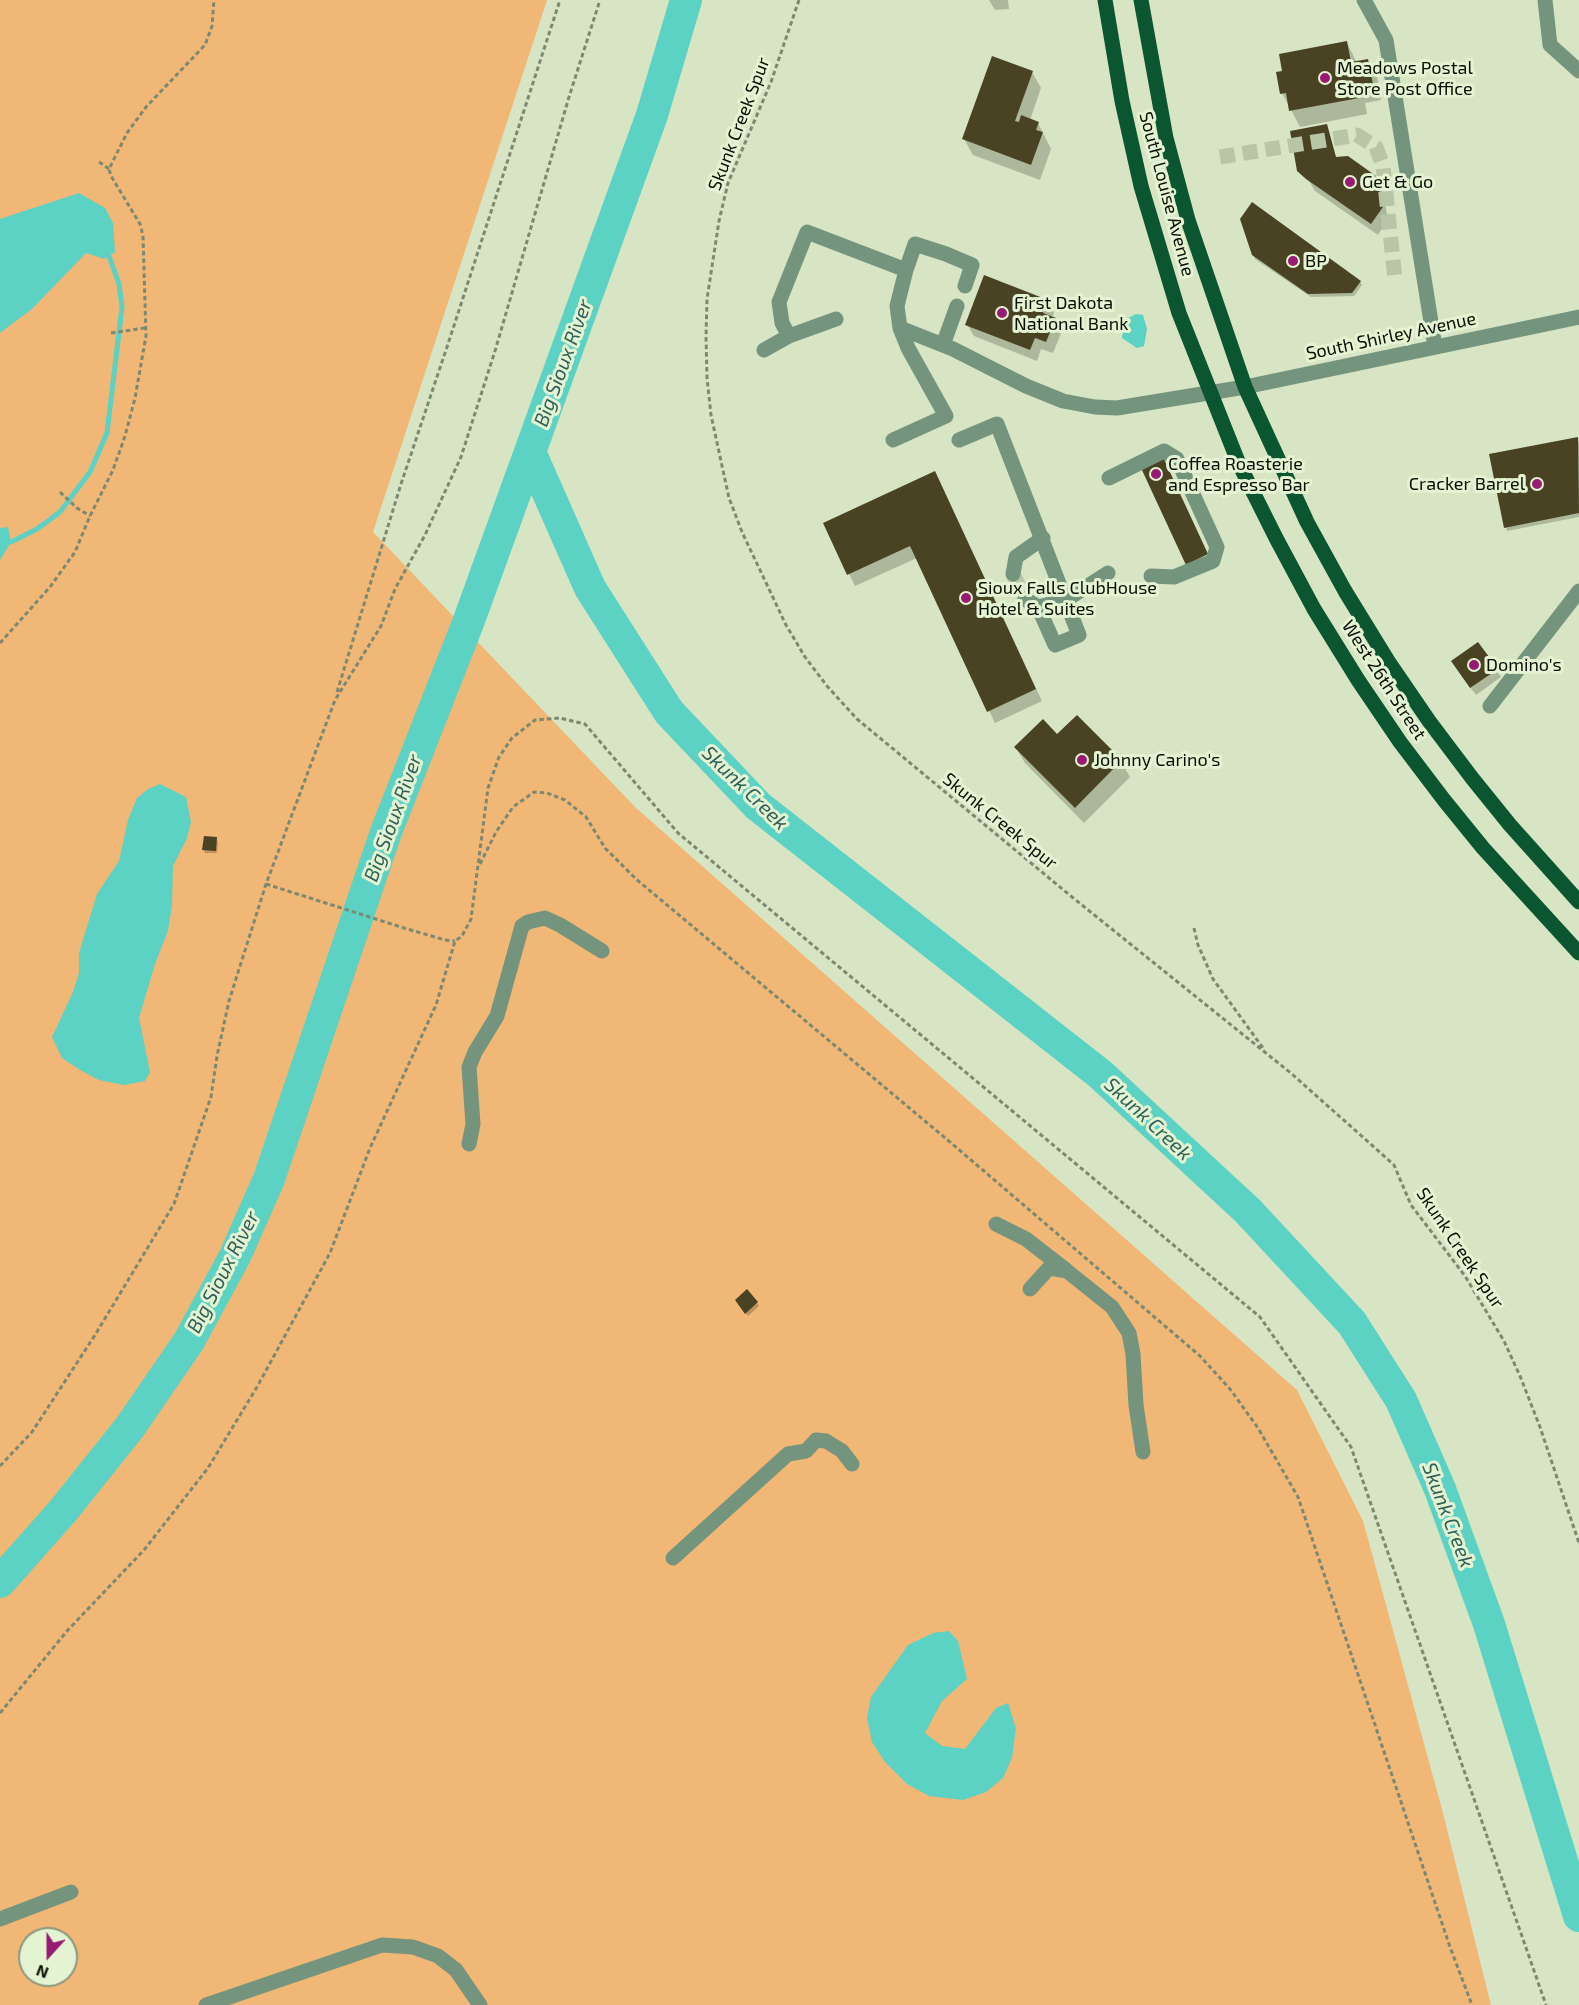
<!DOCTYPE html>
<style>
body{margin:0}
#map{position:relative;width:1579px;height:2005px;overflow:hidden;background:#d7e5c4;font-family:"Exo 2",sans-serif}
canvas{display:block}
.north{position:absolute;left:18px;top:1927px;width:60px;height:60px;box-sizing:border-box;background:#e4f3d1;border:2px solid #8c977f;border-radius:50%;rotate:201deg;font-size:16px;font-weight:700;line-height:24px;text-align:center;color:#090d04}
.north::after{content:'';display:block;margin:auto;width:21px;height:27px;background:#981b73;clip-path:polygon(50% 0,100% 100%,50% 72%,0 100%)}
</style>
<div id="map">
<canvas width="1579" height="2005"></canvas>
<div class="north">N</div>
</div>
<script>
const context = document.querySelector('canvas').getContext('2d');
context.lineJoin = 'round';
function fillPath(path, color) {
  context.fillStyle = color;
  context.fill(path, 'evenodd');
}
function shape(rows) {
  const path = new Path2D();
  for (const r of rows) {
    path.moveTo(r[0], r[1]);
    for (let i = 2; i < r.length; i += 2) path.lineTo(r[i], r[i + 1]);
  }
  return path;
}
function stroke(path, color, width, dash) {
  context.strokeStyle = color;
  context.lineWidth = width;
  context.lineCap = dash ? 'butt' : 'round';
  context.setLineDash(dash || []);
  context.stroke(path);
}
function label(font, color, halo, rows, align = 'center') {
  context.font = font + ' "Exo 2",sans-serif';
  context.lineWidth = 6;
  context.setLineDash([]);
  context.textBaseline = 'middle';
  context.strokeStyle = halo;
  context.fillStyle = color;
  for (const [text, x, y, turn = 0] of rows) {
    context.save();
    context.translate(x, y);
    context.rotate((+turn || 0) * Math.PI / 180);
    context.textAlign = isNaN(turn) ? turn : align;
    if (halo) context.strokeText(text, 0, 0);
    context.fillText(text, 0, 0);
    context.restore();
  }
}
const green = shape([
 [0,0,547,0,373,532,635,807,1297,1390,1363,1521,1443,1813,1491,2005,0,2005],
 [30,1939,66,1939,66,1975,30,1975]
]);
const water = shape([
 [79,193,105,208,113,223,115,252,104,259,86,253,32,309,0,333,0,219],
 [1136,314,1143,315,1147,329,1144,346,1137,348,1122,338,1124,320],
 [8,527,11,542,0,560,0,528],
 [160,784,186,797,191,822,187,838,173,866,172,905,168,931,155,964,139,1018,150,1072,145,1081,124,1085,99,1080,80,1070,62,1058,52,1037,73,992,79,973,79,953,97,894,119,861,128,820,137,798,148,789],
 [949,1631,958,1641,967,1679,942,1701,925,1733,942,1746,965,1749,996,1708,1008,1703,1016,1728,1012,1758,1003,1778,986,1792,963,1800,929,1796,907,1784,885,1762,872,1742,867,1718,871,1697,908,1645,933,1633]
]);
const shadow = shape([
 [989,0,1008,0,1009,9,995,10],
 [1347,43,1357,63,1368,61,1377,76,1381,100,1365,103,1367,114,1300,127,1282,93],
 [1032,72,1041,88,1030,120,1038,123,1051,149,1040,180,973,155,964,139],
 [1327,125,1336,159,1375,177,1382,190,1388,219,1378,235,1315,191,1309,181,1301,174],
 [1253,255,1360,282,1362,285,1354,296,1311,297,1255,259],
 [1047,301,1054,313,1052,318,1055,319,1062,331,1053,353,1041,349,1037,361,974,336,967,324],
 [1577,438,1579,443,1579,517,1507,531,1491,456],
 [941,485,1042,701,995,723,917,558,855,586,825,524],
 [1457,669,1496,670,1501,677,1476,695],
 [1077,717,1121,761,1130,777,1084,823,1025,763,1016,748,1057,736],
 [216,839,218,842,217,853,205,853,204,850],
 [737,1300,757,1303,759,1306,748,1316]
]);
const stream = shape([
 [11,542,37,529,60,512,90,472,107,433,122,307,119,284,109,256]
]);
const river = shape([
 [530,452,590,588,669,712,758,806,1100,1074,1248,1211,1352,1323,1401,1400,1440,1489,1489,1624,1579,1916],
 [0,1582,62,1512,130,1427,189,1341,235,1256,269,1179,386,832,468,623,652,115,686,0]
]);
const building = shape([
 [1347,41,1351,62,1368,59,1373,84,1357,87,1359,98,1289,111,1286,93,1280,94,1276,72,1282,71,1279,54],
 [992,56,1033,71,1015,121,1019,122,1021,115,1039,122,1036,130,1043,132,1031,165,962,139],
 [1327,124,1336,157,1348,156,1376,176,1383,207,1371,224,1306,179,1297,171,1290,131],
 [1252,202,1361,281,1352,293,1308,294,1252,255,1240,219],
 [984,275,1048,300,1043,313,1056,318,1046,342,1035,338,1030,350,965,325],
 [1578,437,1579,513,1504,528,1489,454],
 [1163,457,1208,554,1186,565,1141,468],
 [935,471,1036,689,987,712,910,546,847,575,823,523],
 [1478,642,1498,669,1470,688,1451,661],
 [1077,715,1122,760,1075,808,1014,747,1043,719,1057,734],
 [204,836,217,837,216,851,202,850],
 [747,1289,758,1302,745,1314,735,1300]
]);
const minorTunnel = shape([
 [1220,157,1357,135,1376,147,1383,166,1395,279],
 [1013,574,1025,599]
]);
const path = shape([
 [799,0,771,82,728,183,719,221,707,299,706,337,707,378,711,415,729,498,742,532,786,625,805,657,827,686,857,719,1072,897,1292,1074,1394,1165,1411,1205,1465,1276,1504,1341,1520,1376,1540,1427,1579,1543],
 [99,162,109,169],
 [111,333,145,328],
 [60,492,77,508,90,516],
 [0,643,50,587,75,552,90,516,113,470,125,436,135,398,146,336,143,236,140,224,111,176,109,169,127,133,146,107,205,45,212,26,214,0],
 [337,692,401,484,447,347,560,0],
 [480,864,496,832,513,807,534,792,547,793,565,800,586,817,605,848,636,879,950,1142,1200,1356,1230,1389,1258,1428,1298,1497,1450,1947,1472,2005],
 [266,884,404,928,445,940,455,941],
 [1194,928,1198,945,1213,979,1263,1048],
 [0,1466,32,1432,95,1335,174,1204,211,1097,217,1056,229,1001,266,884,335,700,381,626,395,589,425,535,461,457,495,351,569,97,600,0],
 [0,1713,67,1631,144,1550,208,1468,257,1387,330,1253,370,1148,436,1005,455,941,462,936,471,919,488,788,499,757,512,738,535,720,560,718,585,724,678,833,1260,1317,1351,1447,1546,2005]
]);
const minor = shape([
 [1364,0,1386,40,1435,347],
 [1545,0,1550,45,1579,71],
 [906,270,915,244,946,254,972,265,965,286],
 [836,319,789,336,782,323,779,302,807,232,906,270,897,306,900,328,908,348,946,416,893,440],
 [900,328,953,349,1026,386,1063,401,1095,407,1117,408,1245,387,1579,317],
 [943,345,957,306],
 [764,350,789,336],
 [959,440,997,424,1079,635,1055,645,1038,607],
 [1109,478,1164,451,1177,459,1217,547,1213,561,1174,577,1151,576],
 [1013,574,1016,557,1043,538],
 [1025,599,1038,607,1066,600,1108,573],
 [1490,706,1579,591],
 [469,1144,473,1124,469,1067,475,1052,497,1016,522,926,528,922,545,918,560,925,602,951],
 [996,1224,1026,1239,1066,1270],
 [1030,1289,1049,1268,1067,1271,1112,1307,1129,1333,1133,1354,1136,1405,1143,1452],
 [673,1558,788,1454,806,1451,816,1440,826,1441,842,1451,852,1464],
 [0,1919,71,1892],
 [206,2005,382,1945,413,1947,438,1956,456,1970,480,2005]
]);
const major = shape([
 [1105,0,1122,101,1141,186,1179,313,1239,464,1276,538,1314,609,1358,680,1400,742,1444,800,1483,848,1579,953],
 [1141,0,1166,138,1188,220,1245,387,1307,522,1345,591,1388,661,1429,721,1472,778,1510,825,1579,902]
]);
const markers = [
 [1325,78,6,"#981b73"],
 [1350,182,6,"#981b73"],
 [1293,261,6,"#981b73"],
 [1002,313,6,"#981b73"],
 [1156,474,6,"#981b73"],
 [1537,484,6,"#981b73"],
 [966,598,6,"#981b73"],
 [1474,665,6,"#981b73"],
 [1082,760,6,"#981b73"]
];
const poiNames = [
 ["Meadows Postal",1337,68],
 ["Store Post Office",1337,89],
 ["Get & Go",1362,182],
 ["BP",1305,261],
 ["First Dakota",1014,303],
 ["National Bank",1014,324],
 ["Coffea Roasterie",1168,464],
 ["and Espresso Bar",1168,485],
 ["Cracker Barrel",1525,484,"right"],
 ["Sioux Falls ClubHouse",978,588],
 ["Hotel & Suites",978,609],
 ["Domino's",1486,665],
 ["Johnny Carino's",1094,760]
];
const streetNames = [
 ["Skunk Creek Spur",739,124,-69],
 ["South Louise Avenue",1167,194,75],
 ["South Shirley Avenue",1391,336,-12],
 ["West 26th Street",1384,680,57],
 ["Skunk Creek Spur",1000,821,39],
 ["Skunk Creek Spur",1460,1248,56]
];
const waterNames = [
 ["Big Sioux River",563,363,-70],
 ["Skunk Creek",745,788,44],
 ["Big Sioux River",393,818,-70],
 ["Skunk Creek",1148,1119,43],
 ["Big Sioux River",223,1272,-63],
 ["Skunk Creek",1448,1515,69]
];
fillPath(green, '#f0b776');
fillPath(water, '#5bd2c3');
fillPath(shadow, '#0003');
stroke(stream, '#5bd2c3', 5);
stroke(river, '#5bd2c3', 32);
fillPath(building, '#494324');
stroke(minorTunnel, '#b8c5a7', 15, [15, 8]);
stroke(path, '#7e8871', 3, [4.5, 3]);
stroke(minor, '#74947e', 15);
stroke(major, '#0b5530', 15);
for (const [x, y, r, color] of markers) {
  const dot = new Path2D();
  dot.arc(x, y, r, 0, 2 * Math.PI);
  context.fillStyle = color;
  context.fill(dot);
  stroke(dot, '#e4f3d1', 2);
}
label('18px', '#090d04', '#e4f3d1', poiNames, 'left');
label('18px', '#090d04', '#e4f3d1', streetNames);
label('italic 20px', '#2d6059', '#e4f3d1', waterNames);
</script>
